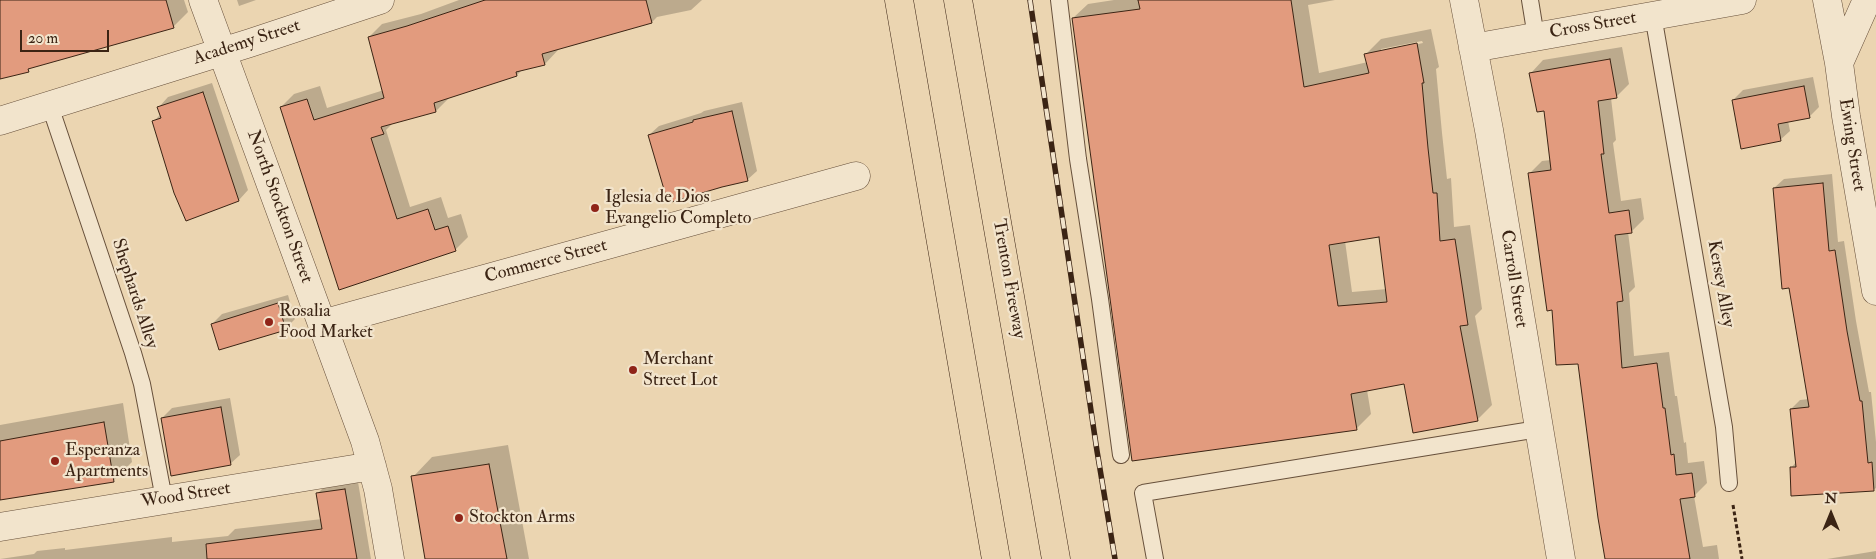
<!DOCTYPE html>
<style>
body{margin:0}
#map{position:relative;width:1876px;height:559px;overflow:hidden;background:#ebd5b1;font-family:"IM FELL Double Pica",serif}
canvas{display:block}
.north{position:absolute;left:1806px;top:489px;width:50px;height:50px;-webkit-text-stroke:4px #f2e4cc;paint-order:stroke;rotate:0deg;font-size:14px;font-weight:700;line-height:20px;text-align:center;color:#3b2414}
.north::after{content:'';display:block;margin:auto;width:18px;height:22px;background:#3b2414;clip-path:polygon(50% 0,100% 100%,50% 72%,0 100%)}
.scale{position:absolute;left:20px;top:30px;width:89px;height:22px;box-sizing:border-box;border:2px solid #3b2414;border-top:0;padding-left:6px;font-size:15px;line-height:18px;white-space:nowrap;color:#3b2414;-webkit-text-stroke:4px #f2e4cc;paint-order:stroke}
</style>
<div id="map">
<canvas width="1876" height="559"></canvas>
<div class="north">N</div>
<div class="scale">20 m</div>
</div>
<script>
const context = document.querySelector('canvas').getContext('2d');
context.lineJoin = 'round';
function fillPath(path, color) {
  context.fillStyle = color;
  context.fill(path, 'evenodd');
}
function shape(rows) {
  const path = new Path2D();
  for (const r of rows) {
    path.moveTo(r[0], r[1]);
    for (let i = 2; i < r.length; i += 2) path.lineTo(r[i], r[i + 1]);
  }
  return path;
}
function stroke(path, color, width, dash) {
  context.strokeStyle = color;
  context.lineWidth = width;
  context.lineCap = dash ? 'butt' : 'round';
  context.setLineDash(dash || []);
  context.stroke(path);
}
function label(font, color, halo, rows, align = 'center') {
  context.font = font + ' "IM FELL Double Pica",serif';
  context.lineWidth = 4.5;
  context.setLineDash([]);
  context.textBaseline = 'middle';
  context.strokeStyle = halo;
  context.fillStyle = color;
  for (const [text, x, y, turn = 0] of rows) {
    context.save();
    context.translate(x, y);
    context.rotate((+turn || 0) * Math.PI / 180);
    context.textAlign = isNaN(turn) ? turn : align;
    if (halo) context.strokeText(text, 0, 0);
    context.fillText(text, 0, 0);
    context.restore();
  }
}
const shadow = shape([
 [0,0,184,0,188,12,173,27,32,67,28,70,0,78],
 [237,0,256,0,239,6],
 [459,0,702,0,691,10,657,17,652,22,557,49,558,50,545,64,522,70,517,75,449,98,436,111,394,122,386,130,410,207,441,197,448,218,461,214,468,237,455,250,340,288,281,107,294,94,320,86,327,108,384,90,369,37,382,24,421,14],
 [1114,0,1335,0,1308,5,1319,73,1368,62,1366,54,1381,39,1431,29,1439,67,1436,69,1442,133,1447,179,1451,178,1454,227,1470,225,1482,309,1475,316,1492,405,1477,420,1405,383,1367,390,1371,414,1356,429,1073,18,1088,4],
 [1422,41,1423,43,1381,52,1381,49],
 [1380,235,1387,289,1352,292,1345,241],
 [1622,47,1629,84,1616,97,1611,98,1616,140,1613,143,1621,201,1641,198,1644,219,1631,232,1628,232,1635,287,1629,293,1634,356,1669,352,1675,396,1677,396,1684,443,1686,442,1688,463,1704,461,1707,483,1694,496,1703,547,1717,545,1719,559,1606,559,1579,362,1553,309,1530,173,1542,161,1551,160,1545,110,1531,73,1543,60],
 [1813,77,1819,107,1809,117,1788,121,1790,131,1780,140,1733,100,1743,90],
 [212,83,248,190,239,200,153,122,161,114,159,107,168,97],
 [742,102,757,171,747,180,649,135,659,126,701,113,704,111],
 [1832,174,1838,242,1844,241,1856,321,1869,392,1871,392,1876,442,1876,488,1873,490,1791,468,1796,462,1791,409,1800,400,1809,399,1774,188,1784,179],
 [288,295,295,319,285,329,212,324,222,314],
 [230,398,240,455,230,464,162,418,172,408],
 [123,403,132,462,113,481,0,499,0,425],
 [508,445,529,559,427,559,413,477,432,457],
 [357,476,371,559,0,559,34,554,37,551,65,548,65,550,172,537,172,542,228,536,235,529,322,519,317,494,330,481],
 [1876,551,1876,559,1827,559]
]);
const building = shape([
 [0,0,166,0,174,28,28,69,29,72,0,79,0,0],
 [485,0,646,0,652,23,542,54,545,65,516,72,517,76,434,103,436,112,381,127,384,134,371,138,397,219,428,209,435,230,448,226,456,251,339,290,280,107,307,99,314,120,384,98,368,37,407,26,485,0],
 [1138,0,1291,0,1304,87,1369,73,1364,54,1417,43,1424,83,1422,83,1428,148,1433,193,1437,193,1440,241,1455,239,1468,325,1460,326,1478,421,1413,433,1404,384,1351,394,1357,430,1132,461,1072,18,1140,9,1138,0],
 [1379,237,1387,302,1338,306,1329,245,1379,237],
 [1610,59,1617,98,1598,101,1604,154,1601,154,1609,213,1629,210,1632,233,1615,235,1623,301,1617,302,1622,368,1657,363,1663,408,1665,408,1671,455,1674,454,1676,475,1692,473,1695,497,1680,499,1690,559,1605,559,1598,518,1578,364,1556,365,1552,310,1547,311,1528,173,1551,170,1544,111,1537,112,1529,73,1610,59],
 [1804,86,1810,118,1778,124,1781,141,1741,149,1732,100,1804,86],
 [203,92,239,201,186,221,174,193,152,121,161,118,157,107,203,92],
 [732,111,748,181,722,187,668,203,648,135,693,122,693,120,732,111],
 [1823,183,1829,251,1835,250,1847,331,1860,401,1862,401,1868,463,1872,462,1874,491,1791,496,1790,467,1796,467,1790,409,1809,407,1789,288,1782,289,1773,188,1823,183],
 [278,303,286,330,219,350,211,324,278,303],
 [221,407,231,465,171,476,161,418,221,407],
 [104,422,114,482,0,500,0,441,104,422],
 [489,464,507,559,425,559,411,476,489,464],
 [345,489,357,559,207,559,206,544,322,529,316,493,345,489]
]);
const path = shape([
 [1733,505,1742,559]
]);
const lane = shape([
 [1059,0,1078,159,1100,299,1121,455],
 [1530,0,1536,37],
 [1653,15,1724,427,1729,483],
 [50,106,133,353,142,384,164,499],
 [1155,559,1143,493,1538,429]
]);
const street = shape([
 [203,0,365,441,378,489,390,559],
 [1464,0,1489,130,1561,559],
 [1827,0,1839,63,1846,116,1876,291],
 [1473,48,1742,0],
 [1839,63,1867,0],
 [0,121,250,43,380,0],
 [322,324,856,176],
 [0,527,372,466]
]);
const highway = shape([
 [899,0,996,559],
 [958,0,1056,559]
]);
const rail = shape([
 [1030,0,1097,451,1115,559]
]);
const markers = [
 [595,208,5,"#8f2418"],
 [269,322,5,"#8f2418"],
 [633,370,5,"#8f2418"],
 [55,461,5,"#8f2418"],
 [459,518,5,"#8f2418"]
];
const streetNames = [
 ["Cross Street",1593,26,-10],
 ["Academy Street",247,43,-18],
 ["Ewing Street",1851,145,81],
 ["North Stockton Street",279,207,70],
 ["Commerce Street",546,262,-15],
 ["Trenton Freeway",1008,279,80],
 ["Carroll Street",1513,279,81],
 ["Kersey Alley",1720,284,80],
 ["Shephards Alley",134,294,72],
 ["Wood Street",186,496,-9]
];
const poiNames = [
 ["Iglesia de Dios",605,198],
 ["Evangelio Completo",605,219],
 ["Rosalia",279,312],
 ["Food Market",279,333],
 ["Merchant",643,360],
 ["Street Lot",643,381],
 ["Esperanza",65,451],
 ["Apartments",65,472],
 ["Stockton Arms",469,518]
];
fillPath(shadow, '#0003');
fillPath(building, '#e29b7e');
stroke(building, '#3b2414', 1);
stroke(lane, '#67503b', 18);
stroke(street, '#67503b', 29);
stroke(highway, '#3b2414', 29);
stroke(path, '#3b2414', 3, [4, 2.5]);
stroke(lane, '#f2e4cc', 16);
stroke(street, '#f2e4cc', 28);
stroke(highway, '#ebd5b1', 28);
stroke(rail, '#3b2414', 5.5);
stroke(rail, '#f2e4cc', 4, [11]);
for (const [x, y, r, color] of markers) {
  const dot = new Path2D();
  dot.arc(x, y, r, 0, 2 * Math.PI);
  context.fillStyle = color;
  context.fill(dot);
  stroke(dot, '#f2e4cc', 2);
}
label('18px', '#3b2414', '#f2e4cc', streetNames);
label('18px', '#3b2414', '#f2e4cc', poiNames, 'left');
</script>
